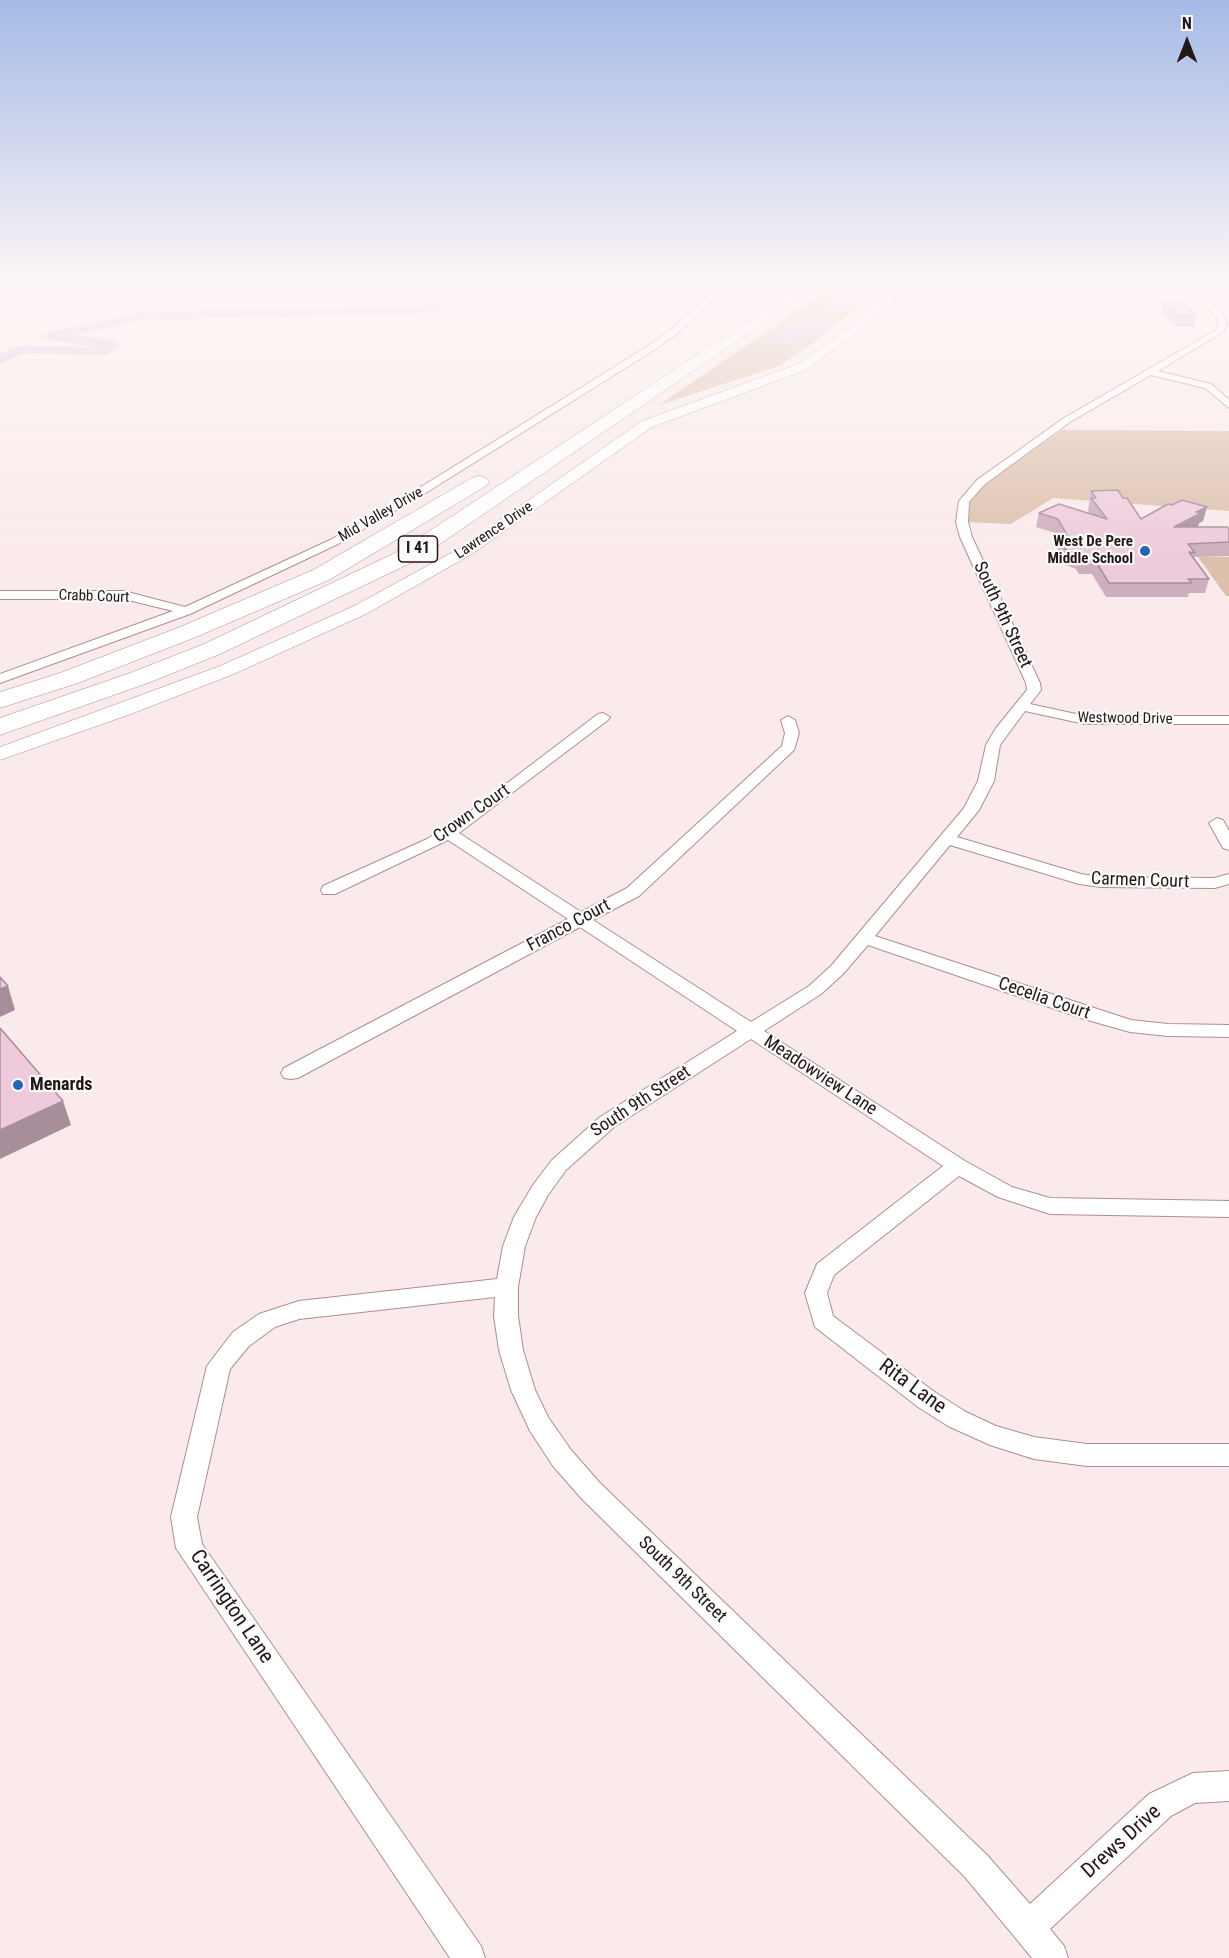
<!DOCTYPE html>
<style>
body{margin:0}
#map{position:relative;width:1229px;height:1958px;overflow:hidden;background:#faeaeb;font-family:"Roboto Condensed",sans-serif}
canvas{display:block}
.north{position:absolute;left:1157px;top:12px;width:60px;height:60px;-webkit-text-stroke:4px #fbfbfb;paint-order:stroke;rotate:0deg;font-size:16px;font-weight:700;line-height:24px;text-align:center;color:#241618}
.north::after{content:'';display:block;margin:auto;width:21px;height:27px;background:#241618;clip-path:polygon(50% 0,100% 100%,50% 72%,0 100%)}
</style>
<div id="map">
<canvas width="1229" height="1958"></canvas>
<div class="north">N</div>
</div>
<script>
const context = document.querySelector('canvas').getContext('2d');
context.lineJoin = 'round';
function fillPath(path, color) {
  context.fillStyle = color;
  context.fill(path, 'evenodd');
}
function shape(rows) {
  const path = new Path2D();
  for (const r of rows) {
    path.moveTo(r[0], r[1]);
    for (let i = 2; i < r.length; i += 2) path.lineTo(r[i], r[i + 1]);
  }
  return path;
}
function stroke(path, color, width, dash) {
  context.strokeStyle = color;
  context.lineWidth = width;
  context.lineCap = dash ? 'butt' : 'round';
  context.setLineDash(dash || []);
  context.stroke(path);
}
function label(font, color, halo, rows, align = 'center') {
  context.font = font + ' "Roboto Condensed",sans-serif';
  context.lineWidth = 4.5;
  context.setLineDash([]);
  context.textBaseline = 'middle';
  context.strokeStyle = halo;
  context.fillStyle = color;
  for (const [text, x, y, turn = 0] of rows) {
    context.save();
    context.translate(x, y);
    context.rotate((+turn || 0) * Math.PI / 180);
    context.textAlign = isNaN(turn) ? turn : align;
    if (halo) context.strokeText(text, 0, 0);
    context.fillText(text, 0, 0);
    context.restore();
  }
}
const green = shape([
 [831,293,871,296,812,344,779,366,659,405,814,299],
 [1062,430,1229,431,1229,511,1053,498,1011,524,965,522,967,504,986,482],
 [1198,557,1229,557,1229,596,1226,596]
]);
const water = shape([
 [843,294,864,296,845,310,831,310,822,306,832,295],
 [807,317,833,321,796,346,773,343,769,340]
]);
const river = shape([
 [475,284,488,284,475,298,428,313,143,320,73,335,117,341,119,344,108,355,23,353,0,364,0,354,21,345,100,348,50,340,43,336,50,332,143,312,427,305,467,292,475,284]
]);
const street = shape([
 [721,284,729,284,678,333,651,352,424,494,338,544,190,614,0,683,0,674,173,611,124,599,0,599,0,591,124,591,185,607,330,540,416,490,645,348,672,329,721,284],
 [1197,291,1203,291,1223,315,1227,324,1223,332,1158,371,1211,384,1229,400,1229,408,1205,388,1151,375,1070,422,985,484,969,502,968,522,972,537,1040,683,1041,690,1030,704,1085,716,1229,716,1229,724,1085,724,1025,711,1000,745,994,781,979,810,957,837,1081,874,1101,877,1214,878,1229,874,1229,884,1215,888,1101,887,1079,884,950,845,875,936,1131,1020,1168,1024,1229,1025,1229,1037,1168,1036,1130,1032,1084,1019,868,945,843,974,821,994,764,1031,965,1161,1012,1187,1050,1198,1229,1201,1229,1217,1050,1214,998,1197,959,1176,834,1275,827,1293,833,1316,936,1393,966,1412,996,1426,1034,1437,1087,1444,1229,1444,1229,1466,1087,1466,1034,1459,990,1445,948,1426,918,1407,815,1327,805,1293,817,1264,943,1166,751,1039,614,1127,566,1170,548,1195,536,1217,525,1246,518,1287,518,1316,523,1350,535,1390,548,1417,571,1450,600,1483,987,1855,1030,1904,1149,1794,1193,1773,1229,1771,1229,1801,1195,1803,1171,1816,1050,1929,1064,1946,1068,1958,1032,1958,965,1877,582,1499,553,1466,530,1431,511,1390,499,1350,494,1316,495,1297,299,1319,275,1327,249,1346,230,1369,197,1517,202,1544,481,1946,485,1958,450,1958,176,1548,171,1517,207,1366,233,1332,259,1314,299,1301,497,1279,503,1246,514,1217,533,1185,552,1160,600,1117,737,1031,580,927,298,1078,291,1079,284,1078,281,1073,284,1068,568,919,448,840,335,894,323,894,321,890,323,886,427,839,460,819,598,714,603,713,610,717,608,720,459,833,581,912,627,888,782,746,785,733,781,720,788,716,795,720,799,733,794,750,639,896,593,920,751,1022,809,986,831,966,964,808,978,781,986,745,996,728,1027,690,1026,683,960,537,956,522,959,501,977,480,1064,418,1216,330,1219,324,1215,316,1197,295,1197,291],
 [1217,818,1223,820,1229,831,1229,850,1223,848,1209,823,1217,818]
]);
const secondary = shape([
 [0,284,889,284,889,288,897,297,892,304,872,318,868,324,806,370,652,427,472,554,366,614,234,674,131,714,0,760,0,747,220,666,354,606,460,548,642,421,798,364,860,320,864,314,885,297,884,289,850,292,0,290,0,284],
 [1196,284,1208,288,1229,287,1229,293,1191,296,1172,290,1034,292,912,290,907,287,911,284,1196,284]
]);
const highway = shape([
 [796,290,801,291,803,294,801,297,415,561,220,654,148,683,0,735,0,718,130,673,204,644,399,551,796,290],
 [479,476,486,478,489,482,486,486,329,580,196,637,78,683,0,708,0,692,60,673,180,627,313,570,472,478,479,476]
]);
const highwayBridge = shape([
 [766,294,782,284],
 [796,294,811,284]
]);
const wall = shape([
 [1164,301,1196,316,1194,327,1176,327,1161,312],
 [1091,491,1123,498,1141,519,1172,505,1207,507,1203,521,1199,523,1198,527,1229,529,1229,556,1194,557,1194,559,1209,579,1205,593,1189,593,1188,597,1106,597,1092,574,1079,574,1076,569,1063,564,1057,553,1059,540,1055,533,1036,527,1039,513,1089,513,1088,511]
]);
const shadedWall = shape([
 [1207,507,1203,521,1199,523,1198,527,1174,527,1196,512],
 [8,986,15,1010,0,1017,0,989],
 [63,1101,71,1125,0,1159,0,1130]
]);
const building = shape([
 [1164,301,1181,301,1196,316,1179,316,1164,301],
 [1118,490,1123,498,1127,498,1141,519,1168,504,1172,505,1182,500,1207,507,1196,512,1201,513,1174,527,1227,527,1229,529,1229,542,1188,544,1195,553,1189,552,1209,579,1188,579,1192,583,1109,583,1095,560,1081,559,1079,555,1065,549,1059,539,1067,535,1058,519,1039,513,1059,504,1107,519,1091,498,1096,498,1091,491,1118,490],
 [0,977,8,986,0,989,0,977],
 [0,1028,63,1101,0,1130,0,1028]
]);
const markers = [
 [1145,551,6,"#2266b7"],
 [18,1085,6,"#2266b7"]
];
const farStreetnames = [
 ["Mid Valley Drive",381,515,-30],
 ["Lawrence Drive",494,531,-34],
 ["Crabb Court",94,597,2],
 ["Westwood Drive",1125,719,1]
];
const farPoinames = [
 ["West De Pere",1133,542],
 ["Middle School",1133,559]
];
const shields = [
 [418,549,39]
];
const shieldNames = [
 ["I 41",418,549]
];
const streetNames = [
 ["South 9th Street",1002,615,65],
 ["Crown Court",472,814,-35],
 ["Carmen Court",1140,881,2],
 ["Franco Court",569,926,-28],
 ["Cecelia Court",1044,999,19],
 ["Meadowview Lane",820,1076,33],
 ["South 9th Street",641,1102,-33],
 ["South 9th Street",682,1580,44]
];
const poiNames = [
 ["Menards",30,1085]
];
const nearStreetnames = [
 ["Rita Lane",912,1387,36],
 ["Carrington Lane",231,1607,56],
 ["Drews Drive",1122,1842,-42]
];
fillPath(green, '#ddc1ad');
fillPath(water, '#e2c2e4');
fillPath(river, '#e2c2e4');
stroke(street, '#b18d91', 2);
stroke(secondary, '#b18d91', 1);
stroke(highway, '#b18d91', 1);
fillPath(street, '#fff');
fillPath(secondary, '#fff');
fillPath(highway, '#fff');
stroke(highwayBridge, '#b18d91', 16, []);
stroke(highwayBridge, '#fff', 16);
fillPath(wall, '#cdafbd');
fillPath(shadedWall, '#a78e9a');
fillPath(building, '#eecbdc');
stroke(building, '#a78e9a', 1.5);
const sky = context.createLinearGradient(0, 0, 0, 558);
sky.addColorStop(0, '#a5bae6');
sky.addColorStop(0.51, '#fdf6f6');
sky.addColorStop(1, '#fdf6f600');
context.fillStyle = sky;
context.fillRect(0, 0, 1229, 558);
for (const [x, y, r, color] of markers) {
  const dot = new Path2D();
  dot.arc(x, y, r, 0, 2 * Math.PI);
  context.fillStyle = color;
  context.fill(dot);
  stroke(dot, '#fbfbfb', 2);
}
label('15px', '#241618', '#fbfbfb', farStreetnames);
label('bold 15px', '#241618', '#fbfbfb', farPoinames, 'right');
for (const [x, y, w] of shields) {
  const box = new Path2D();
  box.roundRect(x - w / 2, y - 13, w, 26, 4.5);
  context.fillStyle = '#fbfbfb';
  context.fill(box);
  stroke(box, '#241618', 1.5);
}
label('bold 16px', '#241618', null, shieldNames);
label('18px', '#241618', '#fbfbfb', streetNames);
label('bold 18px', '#241618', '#fbfbfb', poiNames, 'left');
label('21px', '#241618', '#fbfbfb', nearStreetnames);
</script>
